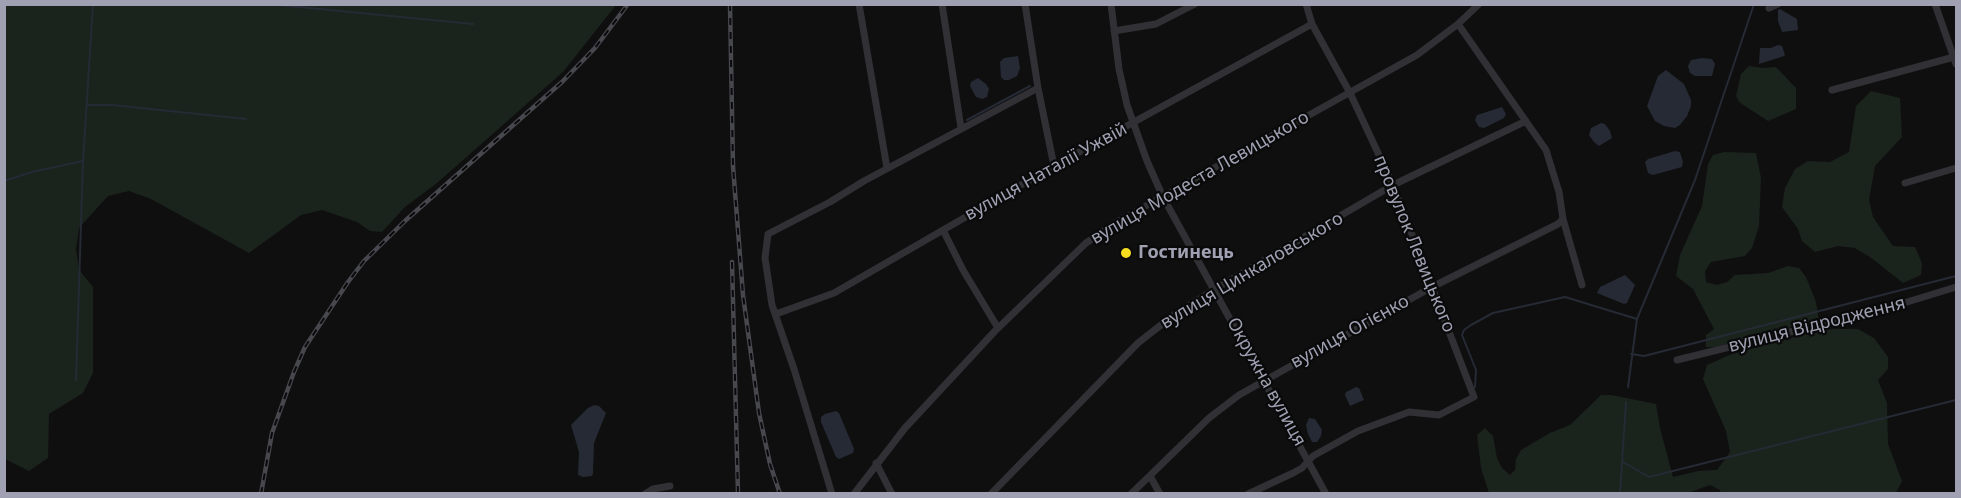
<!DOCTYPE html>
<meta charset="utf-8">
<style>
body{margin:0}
#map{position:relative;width:1961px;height:498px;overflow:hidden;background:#0f0f10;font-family:"Noto Sans",sans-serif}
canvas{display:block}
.frame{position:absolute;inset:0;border:6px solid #9fa1b2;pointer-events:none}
</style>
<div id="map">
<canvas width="1961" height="498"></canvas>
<div class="frame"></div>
</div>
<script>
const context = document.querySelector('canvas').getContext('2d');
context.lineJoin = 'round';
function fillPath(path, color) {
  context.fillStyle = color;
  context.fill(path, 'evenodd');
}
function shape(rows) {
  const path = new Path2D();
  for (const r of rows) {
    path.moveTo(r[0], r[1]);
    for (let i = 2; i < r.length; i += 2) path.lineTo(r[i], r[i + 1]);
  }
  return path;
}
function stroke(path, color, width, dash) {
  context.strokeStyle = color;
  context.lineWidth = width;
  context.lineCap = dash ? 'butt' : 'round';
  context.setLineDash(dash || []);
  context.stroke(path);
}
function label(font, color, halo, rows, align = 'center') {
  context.font = font + ' "Noto Sans",sans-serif';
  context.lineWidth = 4.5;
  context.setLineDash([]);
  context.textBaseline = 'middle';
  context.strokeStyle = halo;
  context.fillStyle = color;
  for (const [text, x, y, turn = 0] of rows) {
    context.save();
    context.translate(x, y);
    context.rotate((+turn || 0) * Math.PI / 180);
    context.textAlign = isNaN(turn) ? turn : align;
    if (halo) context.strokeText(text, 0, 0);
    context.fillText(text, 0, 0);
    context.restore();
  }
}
const green = shape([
 [4,5,5,4,616,5,563,72,437,183,405,207,382,232,370,231,357,222,322,210,301,215,249,253,151,199,129,191,108,196,79,228,76,249,79,270,93,287,93,373,83,393,49,414,48,458,29,471,5,459],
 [1749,66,1763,68,1776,67,1796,88,1796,109,1768,121,1739,102,1736,96,1741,74],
 [1871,91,1900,98,1902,137,1875,166,1869,200,1873,217,1893,246,1915,247,1922,263,1921,275,1903,283,1870,257,1855,248,1838,246,1815,252,1802,241,1798,229,1782,207,1785,188,1795,169,1808,161,1830,162,1849,152,1856,106],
 [1724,152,1756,153,1761,178,1759,226,1752,248,1745,256,1711,262,1705,271,1706,282,1717,285,1727,282,1735,275,1768,273,1788,266,1799,268,1806,277,1816,302,1819,320,1715,347,1706,347,1706,335,1714,329,1693,289,1676,276,1680,255,1702,206,1708,164,1713,155],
 [1833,329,1858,329,1874,338,1888,357,1888,369,1878,380,1887,403,1888,444,1902,481,1896,493,1721,494,1720,490,1710,485,1685,494,1489,493,1481,468,1477,435,1485,428,1493,436,1497,458,1502,468,1510,475,1515,470,1516,459,1521,450,1550,433,1570,425,1601,395,1611,395,1656,404,1660,428,1673,477,1698,471,1717,470,1730,452,1726,431,1703,379,1707,365,1732,354,1817,331]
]);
const water = shape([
 [1780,9,1797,19,1798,30,1782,32,1778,21,1778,10],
 [1778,45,1782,46,1785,55,1784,56,1759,64,1760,48,1771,48],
 [1018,56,1020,68,1017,76,1009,80,1004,80,1001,77,1000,62,1004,58],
 [1702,58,1712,59,1715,64,1712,76,1695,76,1690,73,1688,66,1691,60],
 [1666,70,1684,84,1691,100,1691,106,1687,116,1680,125,1675,128,1664,126,1655,121,1647,106,1658,76],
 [978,78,986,84,989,89,987,97,982,99,976,97,970,86,971,82],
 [1502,107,1506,114,1504,118,1484,128,1479,127,1475,120,1477,115],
 [1601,123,1605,124,1610,131,1612,138,1599,146,1594,142,1589,135,1591,128],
 [1675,151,1680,152,1683,162,1682,167,1653,175,1648,173,1645,162,1648,159],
 [1625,275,1635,285,1627,303,1624,304,1597,293,1600,287],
 [1356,387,1359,388,1364,400,1350,406,1345,395,1346,392],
 [594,405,599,406,606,413,594,443,593,473,592,476,583,477,578,475,579,452,571,425,588,408],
 [836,411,839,413,854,449,853,453,839,459,836,457,821,422,821,417,825,414],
 [1309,418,1315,419,1322,430,1321,436,1317,442,1312,442,1308,434,1306,425]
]);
const stream = shape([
 [268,4,473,24],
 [87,105,112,105,246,119],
 [967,120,1030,86],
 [4,181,32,172,83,161],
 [1631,354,1644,356,1956,276],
 [76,380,83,161,93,4],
 [1475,387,1476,370,1462,335,1464,330,1471,325,1493,313,1565,297,1637,319],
 [1628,387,1637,319,1695,180,1754,4],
 [1623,462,1649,477,1956,400],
 [1620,494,1626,402]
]);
const street = shape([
 [859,4,887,168],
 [942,4,961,128],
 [1025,4,1038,88,1054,166],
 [1111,4,1119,69,1127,105,1147,161,1163,197,1326,494],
 [1935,4,1956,64],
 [1769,8,1778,4],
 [1114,31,1156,24,1195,4],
 [1832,90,1954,57],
 [1905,183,1956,168],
 [1563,219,1582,285],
 [943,230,963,270,998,328],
 [776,314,834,293,1054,166,1312,24],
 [1677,360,1891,307,1956,287],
 [876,463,892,494],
 [1150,476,1160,494],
 [645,494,653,489,670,486],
 [832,494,794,369,772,305,765,258,768,234,830,202,864,181,1038,88],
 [854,494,905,428,995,331,1086,243,1117,222,1417,55,1458,24,1479,4],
 [991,494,1138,343,1175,314,1215,289,1393,185,1526,121],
 [1131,494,1209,418,1239,395,1432,287,1558,224,1563,219,1559,192,1546,150,1458,24],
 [1248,494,1293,473,1302,468,1313,456,1358,431,1409,412,1439,415,1474,397,1393,185,1350,93,1312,24,1306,4]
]);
const rail = shape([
 [730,4,733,166,743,295,759,413,770,464,780,494],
 [732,262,738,494],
 [261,494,272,433,294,372,305,347,348,282,364,261,406,220,562,82,595,48,628,4]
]);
const markers = [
 [1126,253,6,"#f6dd20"]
];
const streetNames = [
 ["вулиця Наталії Ужвій",1046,172,-29],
 ["вулиця Модеста Левицького",1200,178,-30],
 ["провулок Левицького",1414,244,68],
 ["вулиця Цинкаловського",1252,271,-31],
 ["вулиця Відродження",1817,325,-14],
 ["вулиця Огієнко",1350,332,-29],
 ["Окружна вулиця",1266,382,61]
];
const poiNames = [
 ["Гостинець",1138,253]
];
fillPath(green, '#1b231d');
fillPath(water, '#252a34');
stroke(stream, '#252a34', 2);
stroke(street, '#303035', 7);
stroke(rail, '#47474e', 4.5);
stroke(rail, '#0a0a0b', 2, [7]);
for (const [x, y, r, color] of markers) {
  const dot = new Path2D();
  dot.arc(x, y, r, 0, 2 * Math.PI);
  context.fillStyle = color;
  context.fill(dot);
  stroke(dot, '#0a0a0b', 2);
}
label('18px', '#9fa1b2', '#0a0a0b', streetNames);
label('bold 18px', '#9fa1b2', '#0a0a0b', poiNames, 'left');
</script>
